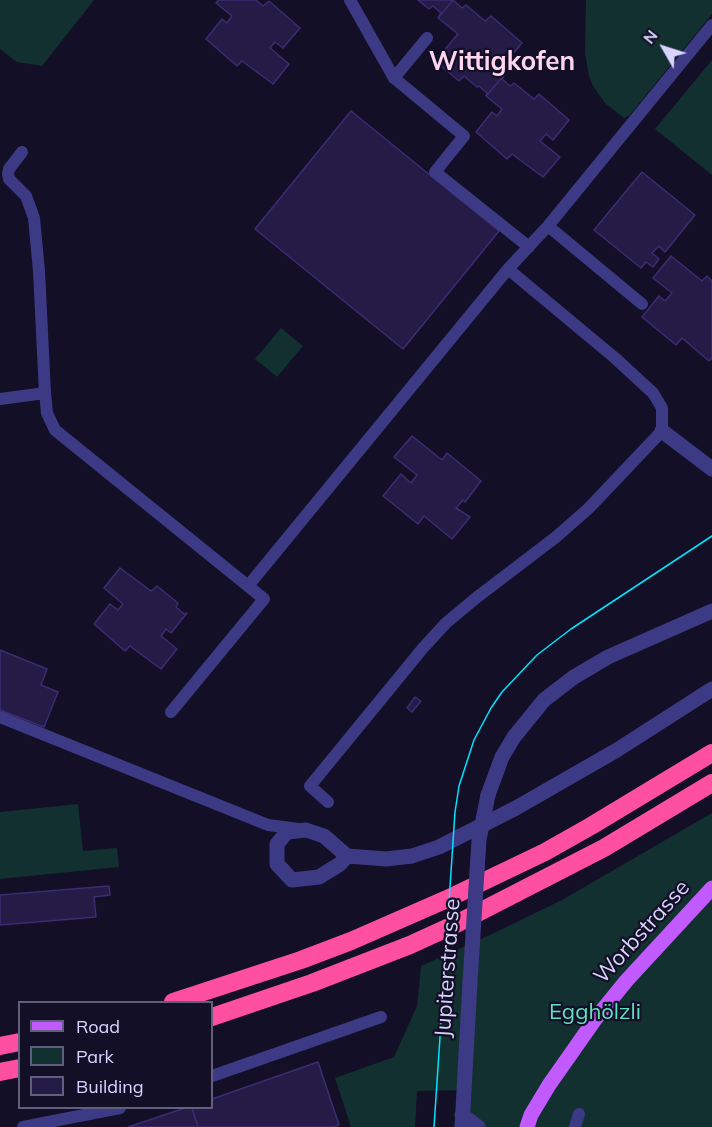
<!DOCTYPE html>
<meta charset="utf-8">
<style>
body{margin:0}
#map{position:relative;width:712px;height:1127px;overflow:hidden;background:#130f26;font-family:Mulish,sans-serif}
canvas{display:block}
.legend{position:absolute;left:18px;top:1001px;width:195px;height:108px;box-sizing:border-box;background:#130f26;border:2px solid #625e7d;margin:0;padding:8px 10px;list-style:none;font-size:18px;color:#d9d4ff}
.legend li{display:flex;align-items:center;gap:12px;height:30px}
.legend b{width:30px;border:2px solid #625e7d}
.north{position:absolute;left:634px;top:18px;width:60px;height:60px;-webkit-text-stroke:4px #130f26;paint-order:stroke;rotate:309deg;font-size:16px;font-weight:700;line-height:24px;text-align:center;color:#d9d4ff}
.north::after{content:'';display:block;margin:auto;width:21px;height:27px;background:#d9d4ff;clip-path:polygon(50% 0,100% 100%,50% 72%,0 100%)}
</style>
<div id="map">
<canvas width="712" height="1127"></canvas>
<ul class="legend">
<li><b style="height:8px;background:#c25bff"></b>Road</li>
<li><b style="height:16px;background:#12302f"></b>Park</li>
<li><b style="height:16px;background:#241b47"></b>Building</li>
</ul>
<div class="north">N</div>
</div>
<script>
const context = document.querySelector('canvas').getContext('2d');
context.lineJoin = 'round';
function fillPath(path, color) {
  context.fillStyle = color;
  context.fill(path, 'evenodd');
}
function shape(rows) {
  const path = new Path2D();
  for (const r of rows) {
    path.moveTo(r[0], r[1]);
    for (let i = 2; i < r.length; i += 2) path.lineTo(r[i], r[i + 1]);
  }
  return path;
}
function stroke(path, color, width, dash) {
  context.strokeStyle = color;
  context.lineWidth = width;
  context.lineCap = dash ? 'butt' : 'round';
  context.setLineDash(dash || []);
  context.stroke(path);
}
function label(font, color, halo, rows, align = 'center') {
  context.font = font + ' Mulish,sans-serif';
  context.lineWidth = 4.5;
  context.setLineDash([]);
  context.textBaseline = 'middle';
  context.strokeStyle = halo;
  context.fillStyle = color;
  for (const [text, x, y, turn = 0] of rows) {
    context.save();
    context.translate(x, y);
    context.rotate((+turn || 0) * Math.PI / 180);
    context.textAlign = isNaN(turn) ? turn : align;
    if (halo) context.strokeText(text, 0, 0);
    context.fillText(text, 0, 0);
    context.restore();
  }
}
const green = shape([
 [0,0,94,0,42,66,17,62,0,49],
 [586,0,712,0,712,14,629,116,624,118,605,103,593,86,589,76,585,53],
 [712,60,712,175,655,129],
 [281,328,303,346,277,377,255,359],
 [78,804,83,851,117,848,119,867,0,879,0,812],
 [712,813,712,1127,467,1127,466,1090,417,1091,415,1127,351,1127,335,1078,394,1057,417,1006,421,966,492,934,562,900]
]);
const building = shape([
 [256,0,263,6,269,1,300,28,283,48,275,42,270,48,289,64,273,84,242,61,237,66,206,39,222,19,227,23,232,16,216,3,219,0,256,0],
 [418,0,453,0,438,18,441,13,433,6,429,9,418,0],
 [453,0,462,8,466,5,485,21,491,16,522,43,505,63,498,57,492,63,505,74,486,96,487,93,479,86,477,87,464,76,459,81,435,61,458,34,438,18,453,0],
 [505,74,502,79,510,86,514,83,534,99,539,94,569,120,553,140,546,134,540,141,560,157,543,177,512,154,507,159,476,132,492,112,497,116,502,109,486,96,505,74],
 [351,111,499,231,403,349,255,229,351,111],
 [642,172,695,215,665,252,659,246,652,253,659,259,653,267,646,262,641,268,594,230,642,172],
 [671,256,702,281,707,276,712,281,712,358,709,361,682,338,676,345,642,317,659,296,665,301,672,293,653,278,671,256],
 [412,436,442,460,447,453,481,481,465,502,463,500,456,508,470,517,452,539,424,516,418,524,383,496,401,474,411,483,417,475,394,457,412,436],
 [120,568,151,591,157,586,178,603,176,607,184,614,187,613,171,633,166,629,161,636,177,649,161,669,130,646,125,651,94,624,110,604,118,610,123,604,104,588,120,568],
 [0,650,47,669,41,685,58,692,44,727,0,710,0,650],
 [415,697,421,701,412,712,407,708,415,697],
 [109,886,110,895,94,897,96,917,0,925,0,895,109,886],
 [318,1062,339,1125,334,1127,198,1127,192,1108,212,1108,212,1099,318,1062],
 [185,1108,192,1108,198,1127,128,1127,185,1108]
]);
const lane = shape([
 [350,0,394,78,464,136,435,172,529,247],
 [394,78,427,38],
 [548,226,642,304],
 [45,393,47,413,55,430,248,586],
 [0,399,45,393,39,271,34,218,26,196,9,179,8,174,9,169,22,152],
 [171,712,264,599,248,586,508,269,548,226,712,25],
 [0,717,268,825,299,829],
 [328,802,310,786,423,648,446,623,476,598,556,537,589,508,662,431,662,408,653,393,615,358,508,269],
 [212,1076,381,1017],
 [23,1127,120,1108],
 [575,1127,579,1114]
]);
const street = shape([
 [662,431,712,469],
 [488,795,502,757,514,737,544,700,574,677,608,657,712,611],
 [347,856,340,864,319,877,292,880,277,864,277,844,287,832,306,830,324,836,347,856,386,859,412,856,439,847,516,808,617,750,712,689],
 [462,1115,478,1127],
 [462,1127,470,982]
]);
const primary = shape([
 [527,1127,531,1115,549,1085,596,1018,627,980,712,888]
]);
const highway = shape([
 [173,1002,301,960,351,941,447,899,545,852,591,826,712,753],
 [212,1017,312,983,410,945,458,923,604,848,712,783],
 [0,1046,20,1042],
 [0,1072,20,1068]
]);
const tram = shape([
 [434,1127,455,812,459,786,474,740,491,708,502,692,537,655,571,629,712,536]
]);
const streetBridge = shape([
 [470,982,479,840,488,795]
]);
const streetNames = [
 ["Worbstrasse",642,932,-48],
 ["Jupiterstrasse",448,968,-86]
];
const parkNames = [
 ["Egghölzli",595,1012]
];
const quarterNames = [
 ["Wittigkofen",502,62]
];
fillPath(green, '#12302f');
fillPath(building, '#241b47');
stroke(building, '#3b2d73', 1.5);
stroke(lane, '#3d3a85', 12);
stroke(street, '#3d3a85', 15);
stroke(primary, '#c25bff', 15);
stroke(highway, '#ff4fa3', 18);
stroke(tram, '#00e5ff', 1.5);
stroke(streetBridge, '#3d3a85', 15);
label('22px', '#d9d4ff', '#130f26', streetNames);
label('22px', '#5fe0c0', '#130f26', parkNames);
label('bold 26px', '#ffd6f0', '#130f26', quarterNames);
</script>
